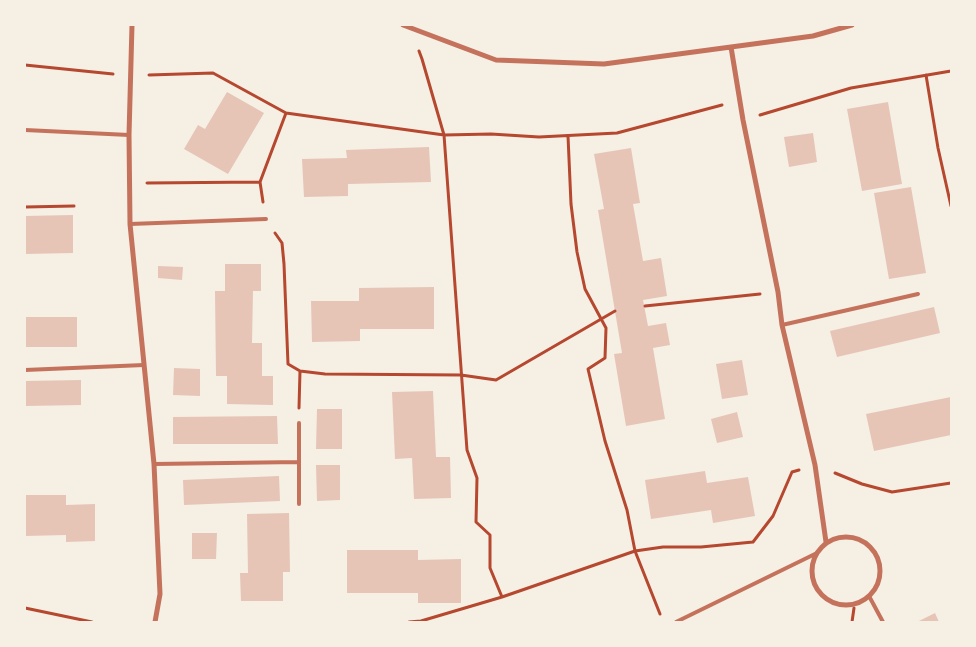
<!DOCTYPE html>
<style>
body{margin:0}
#map{position:relative;width:976px;height:647px;overflow:hidden;background:#f6efe4;font-family:Commissioner,sans-serif}
canvas{display:block}
.frame{position:absolute;inset:0;border:26px solid #f6efe4;pointer-events:none}
</style>
<div id="map">
<canvas width="976" height="647"></canvas>
<div class="frame"></div>
</div>
<script>
const context = document.querySelector('canvas').getContext('2d');
context.lineJoin = 'round';
function fillPath(path, color) {
  context.fillStyle = color;
  context.fill(path, 'evenodd');
}
function shape(rows) {
  const path = new Path2D();
  for (const r of rows) {
    if (r.length === 3) {
      path.moveTo(r[0] + r[2], r[1]);
      path.arc(r[0], r[1], r[2], 0, 2 * Math.PI);
      continue;
    }
    path.moveTo(r[0], r[1]);
    for (let i = 2; i < r.length; i += 2) path.lineTo(r[i], r[i + 1]);
  }
  return path;
}
function stroke(path, color, width, dash) {
  context.strokeStyle = color;
  context.lineWidth = width;
  context.lineCap = dash ? 'butt' : 'round';
  context.setLineDash(dash || []);
  context.stroke(path);
}
const building = shape([
 [227,92,264,113,228,174,184,149,198,125,205,129],
 [888,102,902,184,862,191,847,109],
 [813,133,817,162,789,167,784,137],
 [429,147,431,182,348,184,348,196,304,197,302,159,347,158,346,150],
 [631,148,640,203,633,204,643,261,661,258,667,296,643,300,648,326,666,323,670,345,653,348,665,419,626,426,614,354,622,353,598,210,604,209,594,154],
 [911,187,926,273,889,279,874,193],
 [73,215,73,253,25,254,25,216],
 [225,264,261,264,261,291,253,291,252,343,262,343,262,376,273,376,273,405,227,404,227,376,216,376,215,291,225,291],
 [158,266,183,267,182,280,158,278],
 [434,287,434,329,360,329,360,341,312,342,311,301,359,301,359,288],
 [934,307,940,333,837,357,830,331],
 [25,317,77,317,77,347,25,347],
 [742,360,748,395,722,399,716,364],
 [174,368,200,369,200,396,173,395],
 [81,380,81,405,25,406,25,381],
 [433,391,436,457,450,457,451,498,414,499,412,458,395,459,392,392],
 [951,397,951,435,874,451,866,414],
 [317,409,342,409,342,449,316,449],
 [737,412,743,437,717,443,711,419],
 [277,416,278,444,173,444,173,417],
 [316,465,340,465,340,500,317,501],
 [705,471,707,483,748,477,755,516,713,523,711,510,651,519,645,480],
 [279,476,280,501,184,505,183,480],
 [25,495,66,495,66,505,95,504,95,541,66,542,66,535,25,536],
 [289,513,290,572,283,572,283,601,241,601,240,573,248,573,247,514],
 [192,533,217,533,216,559,192,559],
 [347,550,418,550,418,560,461,559,461,603,418,603,418,593,347,593],
 [935,613,939,622,917,622]
]);
const path = shape([
 [419,51,422,59,444,135,467,450,477,478,476,522,490,535,490,568,502,597],
 [25,65,113,74],
 [149,75,213,73,286,113,444,135,491,134,539,137,617,133,722,105],
 [926,75,938,148,951,206],
 [760,115,851,88,951,71],
 [568,136,571,204,577,252,585,289,606,328,605,358,588,369,605,441,627,510,635,551,660,614],
 [260,182,263,202],
 [147,183,260,182,286,113],
 [25,207,74,206],
 [275,233,282,243,284,264,288,364,300,371,299,408],
 [645,306,760,294],
 [300,371,325,374,461,375,496,380,615,311],
 [835,473,862,484,892,492,951,483],
 [25,608,92,622],
 [409,622,421,621,502,597,635,551,663,547,701,547,753,542,773,516,792,472,799,470],
 [852,622,854,608]
]);
const service = shape([
 [25,130,129,135],
 [130,224,266,219],
 [782,325,918,294],
 [25,370,144,365],
 [154,464,299,462],
 [299,504,299,423],
 [869,596,883,622],
 [676,622,817,553]
]);
const minor = shape([
 [132,25,129,135,130,224,154,464,160,594,155,622],
 [403,25,496,60,604,64,813,36,852,25],
 [731,47,743,120,778,292,782,325,815,465,826,542],
 [846,571,34]
]);
fillPath(building, '#e6c5b7');
stroke(path, '#b5482f', 3);
stroke(service, '#c5725c', 4);
stroke(minor, '#c5725c', 5);
</script>
